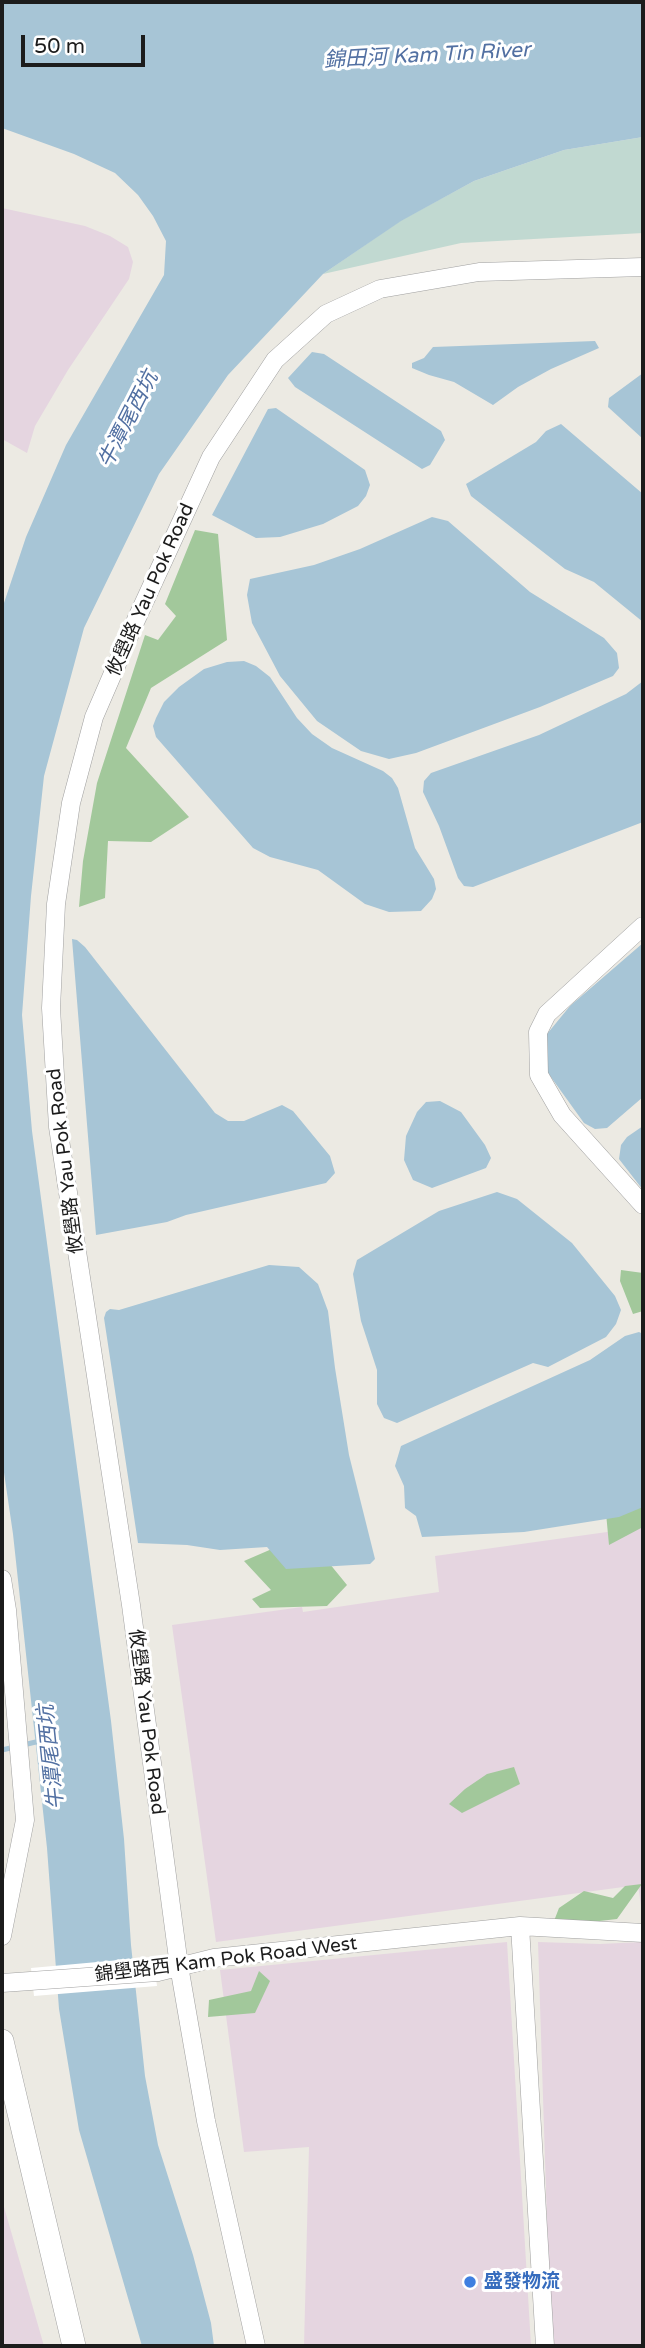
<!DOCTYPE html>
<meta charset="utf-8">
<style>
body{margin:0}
#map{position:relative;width:645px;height:2348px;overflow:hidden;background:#eceae3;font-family:"Varela Round",sans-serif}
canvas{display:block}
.frame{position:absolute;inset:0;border:4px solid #1c1c1c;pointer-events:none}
.scale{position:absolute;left:21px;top:35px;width:124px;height:32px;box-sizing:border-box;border:4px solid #1c1c1c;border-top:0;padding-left:9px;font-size:21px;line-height:24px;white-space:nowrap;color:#1c1c1c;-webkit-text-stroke:5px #fff;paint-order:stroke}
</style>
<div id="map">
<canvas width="645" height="2348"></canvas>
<div class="frame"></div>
<div class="scale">50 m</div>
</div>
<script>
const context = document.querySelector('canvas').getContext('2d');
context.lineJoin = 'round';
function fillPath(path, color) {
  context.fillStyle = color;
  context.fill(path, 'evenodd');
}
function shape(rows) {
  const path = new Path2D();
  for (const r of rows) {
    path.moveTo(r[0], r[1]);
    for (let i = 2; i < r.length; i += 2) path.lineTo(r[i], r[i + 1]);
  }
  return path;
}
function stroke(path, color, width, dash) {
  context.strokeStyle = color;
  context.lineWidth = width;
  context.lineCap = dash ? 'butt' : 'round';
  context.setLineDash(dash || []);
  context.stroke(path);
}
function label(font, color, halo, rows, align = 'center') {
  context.font = font + ' "Varela Round","Noto Sans TC",sans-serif';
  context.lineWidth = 6;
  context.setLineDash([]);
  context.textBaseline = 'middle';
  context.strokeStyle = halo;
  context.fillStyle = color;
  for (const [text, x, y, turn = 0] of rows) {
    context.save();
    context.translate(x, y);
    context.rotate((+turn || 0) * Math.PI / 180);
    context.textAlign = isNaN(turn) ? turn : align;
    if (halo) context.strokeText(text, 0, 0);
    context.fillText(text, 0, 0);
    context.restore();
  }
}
const industrial = shape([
 [2,208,85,226,110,236,128,247,133,262,129,279,68,370,35,426,27,453,2,439],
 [643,1527,643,1920,638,1885,216,1942,172,1625,302,1607,303,1612,439,1592,435,1556],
 [507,1942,531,2346,304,2346,309,2147,244,2152,220,1970],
 [538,1942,600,1944,643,1942,643,2346,551,2346],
 [2,2200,44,2346,2,2346]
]);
const forest = shape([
 [195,530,218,534,227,640,151,688,126,748,189,817,151,842,108,841,105,898,79,907,83,861,97,783,145,635,158,640,176,616,165,604],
 [621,1270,643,1273,643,1311,633,1314,620,1281],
 [643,1499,643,1527,609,1545,606,1513],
 [288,1542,316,1547,347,1585,327,1606,260,1608,252,1599,271,1590,244,1561],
 [514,1767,520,1784,462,1813,449,1804,465,1789,487,1774],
 [642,1884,617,1919,565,1925,554,1921,559,1908,584,1891,613,1898,625,1886],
 [259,1971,270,1981,255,2013,208,2017,209,2000,251,1991]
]);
const wetland = shape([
 [643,137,643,233,461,243,323,274,400,221,474,181,564,150]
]);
const water = shape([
 [2,2,643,2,643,137,564,150,474,181,401,221,323,274,228,375,159,474,84,628,44,776,31,896,22,1015,32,1131,111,1721,124,1839,131,1945,145,2076,158,2145,193,2255,211,2323,214,2346,142,2346,79,2130,59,2009,47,1848,13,1534,2,1459,2,609,26,537,66,445,164,275,166,241,153,216,138,195,115,173,74,154,2,128],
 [595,341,599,348,551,369,518,387,493,405,454,382,429,375,412,368,412,363,424,358,433,347],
 [312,352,324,354,441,431,445,440,430,465,422,469,295,387,288,378],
 [643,373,643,439,608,407,609,398],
 [276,408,365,470,370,485,366,496,358,506,323,524,280,537,256,538,212,515,268,409],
 [561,424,643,494,643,622,594,582,565,569,471,496,466,484,536,442,546,431],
 [432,517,448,521,530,592,604,638,617,653,619,668,613,676,540,707,416,753,389,759,361,751,317,721,280,676,252,623,247,595,250,579,314,565,360,549],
 [244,661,256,666,270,677,297,718,312,734,332,748,383,771,392,778,398,788,415,848,434,879,436,889,432,899,421,911,389,912,365,904,318,870,270,857,253,848,156,737,153,726,156,718,164,702,179,687,204,669,227,662],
 [643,681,643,822,473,887,464,886,458,878,439,826,423,792,424,781,431,773,539,735,626,694],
 [72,939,77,940,85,947,215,1113,228,1121,244,1121,282,1105,293,1111,330,1156,335,1173,326,1183,186,1215,167,1222,96,1235],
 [643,943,643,1097,607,1128,595,1129,584,1123,548,1073,541,1052,547,1034,570,1006],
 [440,1101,461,1112,485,1145,491,1158,486,1168,432,1188,413,1180,404,1160,406,1136,417,1112,426,1102],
 [643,1126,643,1190,619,1159,621,1145,627,1137],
 [497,1192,517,1199,572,1243,615,1296,621,1310,616,1324,606,1337,548,1367,533,1363,397,1423,384,1418,377,1404,377,1370,361,1321,353,1274,357,1260,439,1211],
 [269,1265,299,1267,318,1284,328,1311,335,1368,349,1455,375,1559,370,1564,286,1569,267,1547,220,1550,187,1545,138,1543,104,1318,106,1312,110,1309,119,1310],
 [639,1332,643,1334,643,1507,619,1517,524,1532,422,1537,416,1516,405,1508,404,1486,395,1466,401,1446,590,1360,625,1336]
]);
const pier = shape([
 [153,1957,157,1986,34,1996,31,1968]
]);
const stream = shape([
 [2,1750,40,1741]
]);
const minor = shape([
 [643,926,547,1014,538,1032,539,1075,562,1115,643,1205],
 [2,1579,7,1610,25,1820,2,1936],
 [520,1926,545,2346],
 [2,1983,158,1972,214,1958,520,1926,643,1933],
 [256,2346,206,2121,179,1966,131,1605,58,1127,51,1008,56,904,71,803,94,717,136,620,211,457,275,360,326,314,380,289,479,272,643,267]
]);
const tertiary = shape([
 [2,2041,74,2346]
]);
const markers = [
 [470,2282,7,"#3f7fe0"]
];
const streetNames = [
 ["攸壆路 Yau Pok Road",151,590,-66],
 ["攸壆路 Yau Pok Road",66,1161,-97],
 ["攸壆路 Yau Pok Road",146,1722,83],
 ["錦壆路西 Kam Pok Road West",226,1960,-7]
];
const shopNames = [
 ["盛發物流",484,2282]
];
const waterNames = [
 ["錦田河 Kam Tin River",427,56,-3],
 ["牛潭尾西坑",129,420,-63],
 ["牛潭尾西坑",52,1757,-96]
];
fillPath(industrial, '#e5d5e0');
fillPath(forest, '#a2c89b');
fillPath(wetland, '#c1d9d1');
fillPath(water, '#a7c5d6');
fillPath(pier, '#fff');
stroke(stream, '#a7c5d6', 5);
stroke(minor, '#a0a0a0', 19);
stroke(tertiary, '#a0a0a0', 24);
stroke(minor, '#fff', 18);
stroke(tertiary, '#fff', 23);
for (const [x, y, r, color] of markers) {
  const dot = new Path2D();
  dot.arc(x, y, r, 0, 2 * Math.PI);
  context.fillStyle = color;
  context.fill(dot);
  stroke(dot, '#fff', 2.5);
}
label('19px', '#1c1c1c', '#fff', streetNames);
label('bold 19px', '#366cbe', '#fff', shopNames, 'left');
label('italic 21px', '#5270a2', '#fff', waterNames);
</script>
